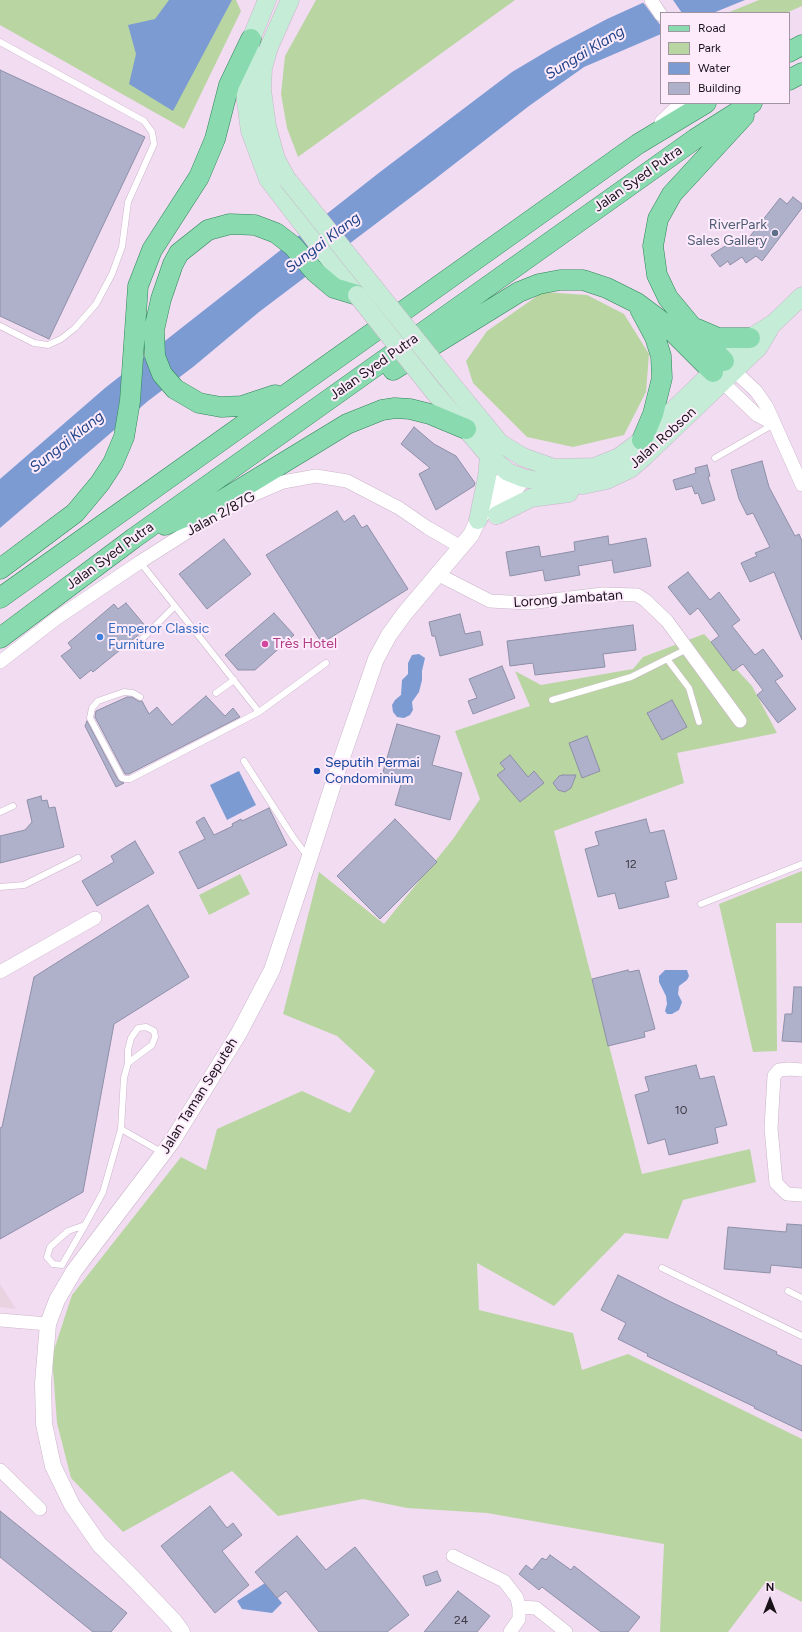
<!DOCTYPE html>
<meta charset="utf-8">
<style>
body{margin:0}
#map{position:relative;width:802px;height:1632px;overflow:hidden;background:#f2dcf2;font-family:Figtree,sans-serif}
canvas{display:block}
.legend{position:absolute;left:660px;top:12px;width:130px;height:92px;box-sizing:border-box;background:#fdebfc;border:1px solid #a295a2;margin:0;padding:5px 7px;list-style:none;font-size:12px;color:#1a131a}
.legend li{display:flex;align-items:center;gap:8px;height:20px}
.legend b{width:20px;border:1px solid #a295a2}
.north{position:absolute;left:750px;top:1580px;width:40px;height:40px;-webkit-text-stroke:3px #fdebfc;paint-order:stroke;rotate:0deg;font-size:11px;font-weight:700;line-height:16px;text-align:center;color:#1a131a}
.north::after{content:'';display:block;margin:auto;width:14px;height:18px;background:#1a131a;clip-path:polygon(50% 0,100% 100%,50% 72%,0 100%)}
</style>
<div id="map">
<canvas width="802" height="1632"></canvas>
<ul class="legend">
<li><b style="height:5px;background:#89daaf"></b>Road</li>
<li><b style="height:11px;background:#b9d5a2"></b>Park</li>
<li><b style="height:11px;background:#7c9bd3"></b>Water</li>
<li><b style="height:11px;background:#afb0ca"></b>Building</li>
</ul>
<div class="north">N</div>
</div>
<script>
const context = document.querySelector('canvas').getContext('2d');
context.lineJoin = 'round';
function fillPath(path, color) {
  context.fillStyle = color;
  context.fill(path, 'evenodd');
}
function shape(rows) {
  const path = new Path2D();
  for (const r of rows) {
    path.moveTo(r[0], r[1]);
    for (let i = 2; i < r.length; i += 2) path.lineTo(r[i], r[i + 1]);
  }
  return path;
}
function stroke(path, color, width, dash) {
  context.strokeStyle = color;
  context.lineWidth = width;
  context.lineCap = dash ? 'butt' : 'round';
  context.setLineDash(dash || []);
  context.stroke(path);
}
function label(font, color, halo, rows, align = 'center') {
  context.font = font + ' Figtree,sans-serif';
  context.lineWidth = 4;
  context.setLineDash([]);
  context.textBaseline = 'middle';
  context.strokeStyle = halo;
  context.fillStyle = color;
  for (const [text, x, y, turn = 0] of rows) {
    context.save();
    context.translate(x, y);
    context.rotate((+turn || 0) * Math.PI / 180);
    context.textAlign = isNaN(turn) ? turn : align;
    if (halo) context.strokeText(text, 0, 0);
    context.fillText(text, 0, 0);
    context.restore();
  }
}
const commercial = shape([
 [0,1284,16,1309,0,1307]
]);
const green = shape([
 [0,0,236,0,241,11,184,129,0,25],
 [316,0,515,0,298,157,287,128,281,94,285,56],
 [759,0,802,0,802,6,786,13,727,13],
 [543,292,587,295,624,314,649,354,646,392,624,435,573,447,527,437,473,383,466,361,487,331],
 [704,634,752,686,777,733,677,753,684,783,554,831,642,1174,750,1149,756,1182,683,1200,668,1239,625,1233,554,1306,477,1263,479,1310,573,1333,582,1370,628,1354,802,1439,802,1602,765,1583,728,1632,660,1632,664,1544,487,1513,407,1508,363,1499,278,1516,232,1471,123,1532,71,1478,57,1423,52,1356,72,1295,181,1157,206,1170,217,1129,302,1091,350,1113,375,1071,337,1036,283,1014,319,872,384,924,453,839,480,799,455,731,530,706,515,671,541,685,633,669,643,657],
 [802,871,802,923,776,923,777,1051,753,1052,719,904],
 [240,874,250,894,209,915,199,895]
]);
const water = shape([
 [169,0,232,0,173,111,129,84,136,54,128,25,155,19],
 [649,0,745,0,713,13,661,13,661,34,584,67,529,106,435,179,259,312,193,367,148,401,0,528,0,479,105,388,380,172,512,72,554,47,607,19],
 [419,654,425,658,422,671,422,680,419,692,412,702,413,710,410,715,404,718,397,717,393,712,392,705,395,700,401,695,402,680,408,674,408,663,412,655],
 [239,771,256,805,227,820,210,785],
 [665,970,687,970,689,976,687,980,679,986,678,994,682,1002,679,1010,672,1014,667,1014,665,1011,667,1004,666,996,659,982,659,976],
 [265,1583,282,1603,272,1613,242,1609,237,1601]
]);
const pier = shape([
 [645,0,673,0,682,13,661,13,661,26,642,1]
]);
const building = shape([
 [0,70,145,137,49,339,0,316,0,70],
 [793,197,802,204,802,208,762,261,756,256,746,263,742,257,730,265,728,261,720,267,711,255,738,238,744,244,780,198,787,204,793,197],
 [414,427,434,444,456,456,475,483,474,486,436,510,419,474,430,468,401,444,414,427],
 [762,461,769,487,795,536,799,534,802,541,802,640,774,572,750,582,741,563,757,556,755,553,770,547,753,513,747,515,739,499,731,470,762,461],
 [707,465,710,476,708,477,715,500,702,504,698,493,695,494,692,486,676,490,673,480,696,473,695,468,707,465],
 [337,511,344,522,354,515,362,528,367,525,408,589,322,643,266,555,337,511],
 [608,536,609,545,646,538,651,566,614,573,612,560,578,566,580,575,545,581,543,570,510,576,506,552,539,546,541,557,575,551,574,542,608,536],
 [224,539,251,574,207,609,179,574,224,539],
 [688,572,710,600,719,592,740,620,732,626,755,655,763,649,783,676,775,681,796,709,778,723,757,695,763,690,743,664,733,671,711,642,719,636,698,608,690,615,668,587,688,572],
 [126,603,147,628,93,672,91,670,80,679,61,656,72,648,68,643,114,604,118,609,126,603],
 [274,613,294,635,255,670,238,670,225,655,274,613],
 [460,614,465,634,480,631,483,645,440,656,435,636,432,636,429,622,460,614],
 [633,625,636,650,603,654,605,667,535,675,533,663,510,666,507,641,633,625],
 [502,666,515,698,473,714,468,701,477,698,469,679,502,666],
 [206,696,225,716,233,708,240,717,129,774,125,774,95,717,96,711,127,697,132,697,138,701,142,701,149,714,157,707,172,725,206,696],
 [672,700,687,727,662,740,647,713,672,700],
 [87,721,118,780,124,783,116,787,85,726,87,721],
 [397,724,440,736,432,765,462,773,450,820,395,805,402,781,382,775,397,724],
 [587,736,600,771,582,778,569,743,587,736],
 [510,755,528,777,534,771,544,783,520,802,497,775,505,769,500,763,510,755],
 [563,775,576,775,571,788,565,792,558,790,553,783,559,776,563,775],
 [41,796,42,801,47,800,49,808,55,807,64,847,0,863,0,836,25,830,32,822,27,800,41,796],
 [269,808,287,845,198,889,179,852,205,839,196,822,204,817,214,835,233,826,232,824,241,819,242,821,269,808],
 [395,819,437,862,380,919,337,876,395,819],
 [646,819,650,833,664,830,677,879,665,882,669,897,619,909,615,893,598,897,585,849,599,845,595,832,646,819],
 [135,841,154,873,97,906,82,881,114,862,111,856,135,841],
 [148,905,189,977,114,1024,83,1192,0,1239,0,1128,2,1127,34,977,148,905],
 [628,970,629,972,639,970,655,1029,644,1032,645,1037,608,1046,592,979,628,970],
 [794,987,802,987,802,1042,782,1041,785,1014,792,1014,794,987],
 [696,1065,700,1079,714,1076,727,1125,715,1128,718,1143,669,1155,665,1139,648,1144,635,1095,649,1091,645,1077,696,1065],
 [787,1224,802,1225,802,1268,771,1265,770,1273,724,1269,728,1227,786,1232,787,1224],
 [618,1275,671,1302,777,1352,776,1354,802,1366,802,1431,754,1408,755,1407,647,1356,648,1354,618,1339,626,1323,601,1310,618,1275],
 [210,1506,227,1528,233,1523,242,1535,222,1551,249,1585,215,1613,161,1546,210,1506],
 [0,1511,127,1613,111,1632,93,1632,0,1557,0,1511],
 [297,1536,326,1570,355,1547,409,1615,387,1632,319,1632,286,1591,277,1598,255,1572,297,1536],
 [550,1555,571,1570,574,1566,640,1617,628,1632,601,1632,542,1587,539,1590,519,1574,526,1565,532,1570,542,1558,546,1560,550,1555],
 [437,1571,441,1581,426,1586,423,1576,437,1571],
 [458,1591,490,1616,477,1632,424,1632,458,1591]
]);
const service = shape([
 [0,42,144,121,152,132,154,144,128,202,122,247,112,274,96,304,75,328,61,339,48,345,34,343,0,326],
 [715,458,774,424],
 [140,562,259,712],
 [138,643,175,606],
 [667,659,689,688,699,722],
 [216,693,234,680],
 [140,697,133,693,124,692,98,701,92,708,90,718,122,778,126,779,130,779,259,712,326,663],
 [552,700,631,677,687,649],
 [244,761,293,837,308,857],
 [0,812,13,806],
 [0,887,24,885,78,858],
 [701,904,802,864],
 [146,1027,154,1031,155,1037,152,1045,128,1063,128,1050,131,1038,138,1028,146,1027],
 [121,1129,163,1153],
 [85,1225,68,1231,50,1247,47,1257,53,1264,62,1265,85,1225,103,1192,121,1129,124,1078,128,1063],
 [662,1268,802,1336],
 [788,1291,802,1298]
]);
const minor = shape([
 [651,0,661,15],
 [661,122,681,103],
 [728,365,756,391,767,407,802,485],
 [716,376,757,415,774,424],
 [439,575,490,601,528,603,603,594,637,595,645,600,667,621,740,721],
 [0,662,57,618,140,562,203,522,248,497,283,482,316,476,347,481,399,508,428,528,461,547],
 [0,972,95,918],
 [802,1070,789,1069,779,1070,774,1076,771,1128,776,1183,787,1194,802,1195],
 [0,1320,48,1324],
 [0,1470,40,1509],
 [453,1556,504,1581,511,1590,517,1598,519,1607,519,1619,510,1632],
 [519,1607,536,1608,566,1632]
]);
const tertiary = shape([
 [496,516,523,478],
 [182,1632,174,1621,134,1579,99,1544,72,1505,53,1466,44,1424,43,1383,48,1324,57,1300,74,1271,171,1143,239,1033,272,970,311,853,337,772,376,659,389,635,405,613,471,535,478,520,508,472]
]);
const secondary = shape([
 [267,0,251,39,245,94,250,131,268,179,357,295],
 [287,179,276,159,267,126,262,90,263,68,269,47,290,0],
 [450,382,500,443,523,457,554,468,594,467,619,457,642,440,724,361,750,338,774,323,802,296],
 [434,392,489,456,508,472,523,478,549,483,583,485,607,480,630,469,644,457,758,348,769,330],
 [497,515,531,498,569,493],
 [478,520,487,477,489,456]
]);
const primary = shape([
 [789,52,802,45],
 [789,80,802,73],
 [640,309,655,337,661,356,662,378,653,414,642,440],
 [697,329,718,338,750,338],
 [724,361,693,328,668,298,657,275,653,246,658,219,672,194,744,116],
 [393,370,519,292,539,284,560,280,583,280,607,288,637,303,665,324,713,372],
 [275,395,242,406,221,407,199,403,175,389,162,374,155,356,154,330,161,299,173,264,179,253,208,230,230,224,255,225,276,233,293,246,315,272,334,288,357,295],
 [165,525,214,505,347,424,382,410,395,408,410,409,430,414,466,429],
 [0,569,75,513,100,483,113,463,124,437,130,401,138,286,152,250,199,177,215,139,229,85,251,39],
 [0,598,638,144,706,103],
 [0,638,134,538,695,139,752,103]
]);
const secondaryBridge = shape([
 [287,179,450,382],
 [357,295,434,392]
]);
const markers = [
 [775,233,4,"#5c6f8a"],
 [100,637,4,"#3f7fe0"],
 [265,644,4,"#d1479c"],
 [317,771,4,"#1a4fb4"]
];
const numberNames = [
 ["12",631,864],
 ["10",681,1110],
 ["24",461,1620]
];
const streetNames = [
 ["Jalan Syed Putra",638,179,-35],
 ["Jalan Syed Putra",374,367,-35],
 ["Jalan Robson",663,438,-42],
 ["Jalan 2/87G",221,514,-29],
 ["Jalan Syed Putra",110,556,-36],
 ["Lorong Jambatan",568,599,-4],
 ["Jalan Taman Seputeh",199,1096,-58]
];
const serviceNames = [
 ["RiverPark",767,225],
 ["Sales Gallery",767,241]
];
const shopNames = [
 ["Emperor Classic",108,629],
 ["Furniture",108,645]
];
const hotelNames = [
 ["Très Hotel",273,644]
];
const transitNames = [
 ["Seputih Permai",325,763],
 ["Condominium",325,779]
];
const waterNames = [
 ["Sungai Klang",585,53,-31],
 ["Sungai Klang",323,243,-37],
 ["Sungai Klang",67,442,-38]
];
fillPath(commercial, '#ead3e0');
fillPath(green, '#b9d5a2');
fillPath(water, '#7c9bd3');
fillPath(pier, '#f2dcf2');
fillPath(building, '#afb0ca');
stroke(building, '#8e8fa8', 1);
stroke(service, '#cbb5ca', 7);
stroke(minor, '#cbb5ca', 14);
stroke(tertiary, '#cbb5ca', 17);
stroke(secondary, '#cbb5ca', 19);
stroke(primary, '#2f8458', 21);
stroke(service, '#fff', 6);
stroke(minor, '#fff', 13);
stroke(tertiary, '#fff', 16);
stroke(secondary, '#c4ecd7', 18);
stroke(primary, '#89daaf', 20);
stroke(secondaryBridge, '#cbb5ca', 19, []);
stroke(secondaryBridge, '#c4ecd7', 18);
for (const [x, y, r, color] of markers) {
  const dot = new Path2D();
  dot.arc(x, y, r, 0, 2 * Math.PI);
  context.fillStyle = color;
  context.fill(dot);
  stroke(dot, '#fdebfc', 1.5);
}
label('12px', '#3f3a46', null, numberNames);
label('14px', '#1a131a', '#fdebfc', streetNames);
label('14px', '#4e5e75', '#fdebfc', serviceNames, 'right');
label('14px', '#366cbe', '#fdebfc', shopNames, 'left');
label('14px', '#b23c85', '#fdebfc', hotelNames, 'left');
label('14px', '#164399', '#fdebfc', transitNames, 'left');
label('italic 15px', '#1f4286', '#fdebfc', waterNames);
</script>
